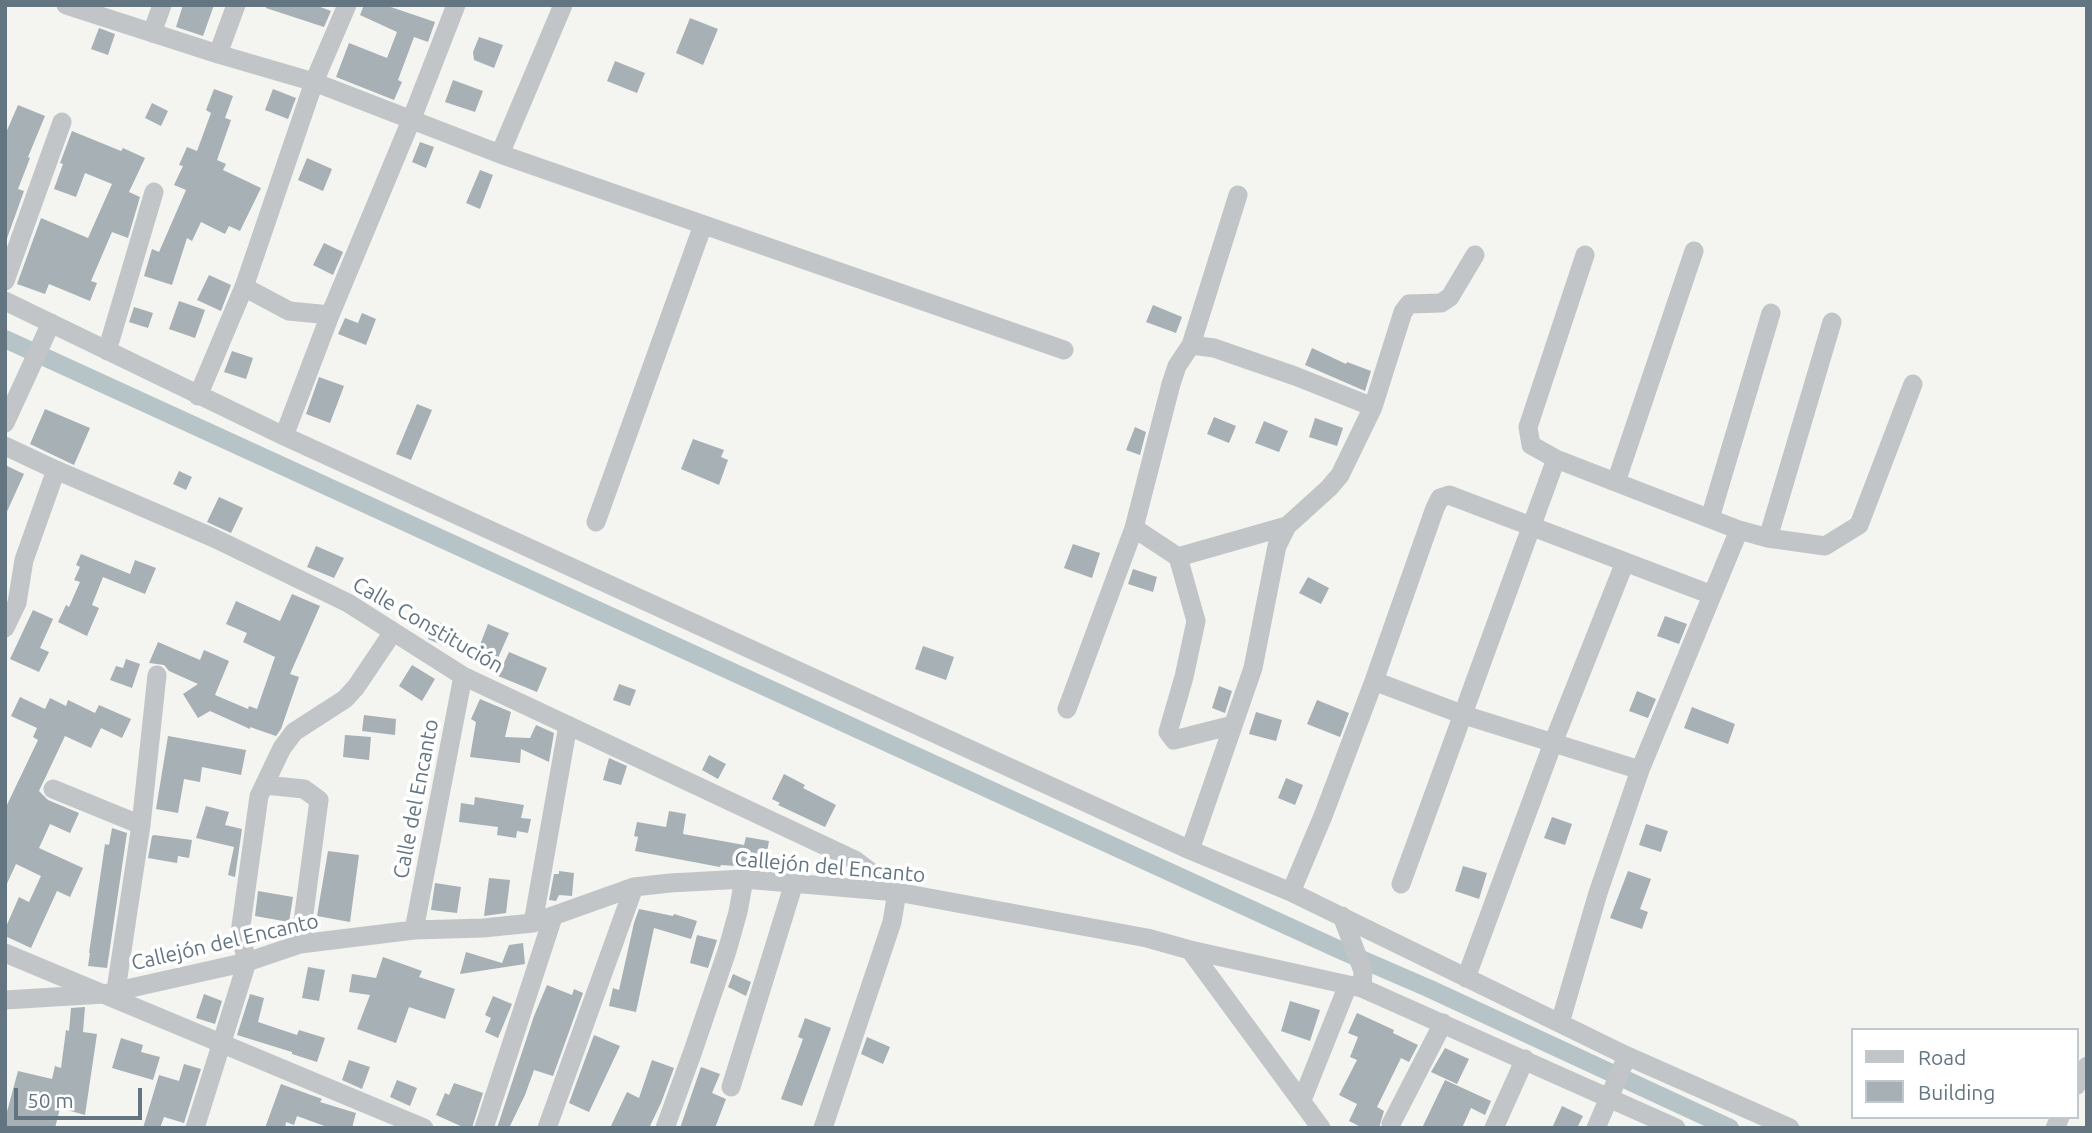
<!DOCTYPE html>
<meta charset="utf-8">
<style>
body{margin:0}
#map{position:relative;width:2092px;height:1133px;overflow:hidden;background:#f4f4f0;font-family:Ubuntu,sans-serif}
canvas{display:block}
.frame{position:absolute;inset:0;border:7px solid #637581;pointer-events:none}
.legend{position:absolute;left:1851px;top:1028px;width:228px;height:91px;box-sizing:border-box;background:#fff;border:2px solid #c1c8cd;margin:0;padding:9px 12px;list-style:none;font-size:21px;color:#637581}
.legend li{display:flex;align-items:center;gap:14px;height:35px}
.legend b{width:35px;border:2px solid #c1c8cd}
.scale{position:absolute;left:14px;top:1088px;width:128px;height:32px;box-sizing:border-box;border:4px solid #637581;border-top:0;padding-left:9px;font-size:21px;line-height:24px;white-space:nowrap;color:#637581;-webkit-text-stroke:5px #fff;paint-order:stroke}
</style>
<div id="map">
<canvas width="2092" height="1133"></canvas>
<div class="frame"></div>
<ul class="legend">
<li><b style="height:9px;background:#c1c5c8"></b>Road</li>
<li><b style="height:19px;background:#a7b0b5"></b>Building</li>
</ul>
<div class="scale">50 m</div>
</div>
<script>
const context = document.querySelector('canvas').getContext('2d');
context.lineJoin = 'round';
function shape(rows) {
  const path = new Path2D();
  for (const r of rows) {
    path.moveTo(r[0], r[1]);
    for (let i = 2; i < r.length; i += 2) path.lineTo(r[i], r[i + 1]);
  }
  return path;
}
function stroke(path, color, width, dash) {
  context.strokeStyle = color;
  context.lineWidth = width;
  context.lineCap = dash ? 'butt' : 'round';
  context.setLineDash(dash || []);
  context.stroke(path);
}
function fillPath(path, color) {
  context.fillStyle = color;
  context.fill(path, 'evenodd');
}
function label(font, color, halo, rows, align = 'center') {
  context.font = font + ' Ubuntu,sans-serif';
  context.lineWidth = 7;
  context.setLineDash([]);
  context.textBaseline = 'middle';
  context.strokeStyle = halo;
  context.fillStyle = color;
  for (const [text, x, y, turn = 0] of rows) {
    context.save();
    context.translate(x, y);
    context.rotate((+turn || 0) * Math.PI / 180);
    context.textAlign = isNaN(turn) ? turn : align;
    if (halo) context.strokeText(text, 0, 0);
    context.fillText(text, 0, 0);
    context.restore();
  }
}
const canal = shape([
 [5,339,1340,950,1428,988,1730,1128]
]);
const building = shape([
 [183,5,214,5,203,36,176,27],
 [266,5,315,5,331,11,324,27,266,8],
 [364,5,385,5,435,22,428,42,414,37,398,80,402,82,394,100,336,77,349,43,387,58,397,32,360,15],
 [690,18,718,29,703,65,676,53],
 [99,28,115,34,108,55,91,49],
 [479,37,503,45,494,68,474,60,473,52],
 [615,61,645,73,637,93,607,81],
 [453,80,483,91,475,112,445,102],
 [214,89,233,96,225,118,231,120,217,160,226,164,223,170,261,188,240,231,229,226,225,234,201,222,192,241,187,238,172,285,144,276,152,249,159,252,186,190,174,185,183,166,179,165,187,147,197,151,211,113,206,110],
 [273,89,296,98,288,119,265,110],
 [152,103,168,111,161,126,145,118],
 [18,105,45,116,28,157,30,158,18,189,24,191,5,244,5,135],
 [72,131,121,151,123,148,145,158,129,192,140,197,128,238,112,232,91,281,97,283,90,301,49,284,45,294,17,284,41,218,88,238,112,184,85,173,76,197,54,189,63,164,60,163],
 [420,142,434,147,426,168,412,162],
 [307,158,332,169,323,191,298,180],
 [480,170,493,175,480,209,466,203],
 [324,243,343,252,333,275,313,265],
 [209,275,231,285,221,311,197,300],
 [179,301,205,310,195,338,169,329],
 [1153,305,1182,317,1176,333,1146,322],
 [134,307,153,313,148,328,129,322],
 [362,313,376,319,366,345,338,334,345,318,358,323],
 [1312,348,1346,364,1347,362,1371,371,1365,391,1305,365],
 [232,351,253,358,246,379,224,372],
 [319,377,344,386,330,423,306,414],
 [417,404,432,410,411,460,396,454],
 [45,409,90,428,74,465,30,444],
 [1214,417,1236,426,1229,443,1207,434],
 [1315,418,1343,428,1337,446,1309,437],
 [1264,421,1288,431,1279,452,1255,443],
 [1135,427,1146,432,1140,455,1126,450],
 [693,439,724,450,721,457,728,460,719,485,681,469],
 [5,465,24,474,5,516],
 [179,471,192,477,186,490,173,484],
 [219,497,243,508,231,533,207,522],
 [1073,544,1100,553,1092,578,1064,568],
 [316,546,344,558,334,578,307,567],
 [81,554,130,574,135,560,156,568,145,594,103,577,92,605,99,608,87,636,58,622,66,605,69,607,80,582,74,580,80,567,76,565],
 [1133,569,1157,577,1153,592,1128,584],
 [1308,577,1329,588,1321,604,1299,593],
 [292,594,320,606,290,674,299,677,281,729,276,736,250,727,250,729,210,711,198,718,183,694,198,684,169,671,164,665,149,663,158,642,200,660,204,650,229,661,215,695,248,709,249,706,257,709,275,657,243,642,247,633,226,624,236,601,280,621],
 [33,610,53,619,40,648,49,652,39,672,10,659],
 [1665,616,1687,624,1679,644,1657,636],
 [436,621,458,630,449,648,428,639],
 [488,624,509,633,498,658,478,650],
 [923,646,954,657,946,680,915,669],
 [509,652,547,668,537,692,498,676],
 [126,659,140,664,132,688,110,680,116,666,123,668],
 [412,665,435,679,422,701,399,686],
 [619,684,636,690,630,706,613,700],
 [1219,686,1232,691,1225,713,1212,708],
 [1637,691,1656,699,1648,718,1629,711],
 [20,697,45,709,50,698,66,706,68,700,95,713,99,705,131,719,122,738,101,728,91,748,65,736,39,791,48,800,79,813,70,833,50,824,39,848,83,868,70,897,57,891,31,948,5,936,5,929,19,897,29,902,41,876,16,864,5,888,5,809,38,740,33,737,37,728,11,716],
 [480,699,511,712,505,737,530,738,536,725,554,733,549,762,521,749,520,763,470,757,476,722,471,719],
 [1317,700,1349,713,1340,737,1307,724],
 [1692,707,1735,724,1728,744,1684,728],
 [1256,712,1282,720,1276,741,1249,734],
 [364,715,396,719,395,735,362,731],
 [345,735,371,737,369,760,343,757],
 [168,736,246,750,241,775,202,767,200,782,184,779,178,813,156,809],
 [709,755,726,764,718,779,702,770],
 [609,758,627,766,621,785,603,780],
 [784,774,805,785,803,788,836,805,825,827,778,805,780,803,772,799],
 [1286,778,1303,785,1295,805,1278,798],
 [475,797,524,805,521,818,531,819,528,833,517,831,516,838,497,835,498,827,459,822,461,803,474,805],
 [206,806,229,812,225,825,242,829,235,877,228,875,234,847,196,838],
 [669,811,686,814,683,834,744,845,746,837,769,841,764,868,721,865,720,867,635,851,638,837,634,836,637,822,666,827],
 [1552,817,1572,824,1565,845,1544,838],
 [1646,824,1668,831,1661,852,1639,845],
 [112,828,127,833,107,968,88,966,90,953,89,953,105,844,109,845],
 [154,835,192,840,189,858,178,856,177,863,148,858,152,836],
 [328,851,359,855,350,922,317,916],
 [1463,866,1487,873,1479,899,1455,891],
 [559,871,574,873,572,896,559,895,556,901,549,900,554,874,559,874],
 [1628,871,1651,879,1640,909,1648,912,1642,929,1610,918],
 [489,878,510,880,506,913,484,916],
 [435,883,461,887,457,913,431,910],
 [258,891,293,897,289,922,255,916],
 [639,909,673,916,674,914,697,921,691,939,654,928,636,1012,609,1006,613,988,619,990,634,923],
 [697,935,717,940,708,968,690,963],
 [523,943,525,964,460,974,466,952,502,963,509,945],
 [383,957,422,971,419,977,455,989,445,1019,409,1007,396,1043,357,1029,370,995,349,992,352,974,376,978],
 [308,967,325,970,319,1001,302,998],
 [733,974,751,982,746,996,728,987],
 [547,985,572,995,574,989,583,993,553,1076,534,1070,525,1095,509,1128,497,1128,534,1016],
 [204,994,222,1001,215,1024,196,1018],
 [250,994,264,998,258,1022,297,1035,299,1030,325,1038,317,1062,292,1054,292,1052,237,1035],
 [493,996,512,1004,498,1038,485,1032,491,1018,485,1015],
 [1290,1001,1320,1010,1310,1041,1281,1031],
 [85,1007,83,1032,97,1034,85,1115,60,1108,55,1128,5,1128,5,1119,18,1071,52,1079,55,1066,61,1068,66,1030,69,1031,71,1008],
 [1357,1013,1394,1030,1393,1033,1418,1045,1409,1062,1401,1058,1377,1107,1384,1111,1379,1128,1363,1128,1349,1121,1357,1104,1339,1095,1357,1060,1350,1057,1358,1037,1348,1033],
 [805,1018,831,1028,802,1106,781,1099,803,1039,798,1037],
 [594,1035,620,1046,589,1112,569,1103],
 [867,1037,890,1047,883,1064,861,1054],
 [121,1038,143,1045,141,1052,160,1057,153,1080,112,1068],
 [1445,1048,1469,1059,1457,1084,1431,1072],
 [349,1060,370,1067,362,1089,342,1080],
 [652,1060,674,1068,661,1103,649,1128,610,1128,627,1092,639,1098],
 [184,1064,201,1069,184,1123,164,1117,160,1128,143,1128,159,1075,179,1081],
 [701,1067,720,1074,712,1093,726,1099,715,1128,680,1128],
 [397,1080,417,1088,410,1106,390,1097],
 [1445,1080,1491,1101,1485,1115,1471,1108,1462,1128,1422,1128],
 [454,1083,483,1093,472,1128,465,1128,436,1115,445,1093,449,1095],
 [281,1084,322,1099,320,1102,356,1113,352,1128,330,1128,297,1116,294,1125,286,1122,285,1128,265,1128],
 [1562,1106,1583,1116,1577,1128,1552,1128]
]);
const minor = shape([
 [66,5,218,54,314,82,500,154,1064,350],
 [152,33,162,5],
 [218,54,236,5],
 [500,154,563,5],
 [1585,255,1528,427,1531,445,1556,459,1739,530,1768,538,1832,322],
 [5,281,62,122],
 [244,287,289,311,330,315],
 [5,301,284,436,1190,850,1291,892,1627,1056,1790,1128],
 [1191,345,1238,195],
 [107,351,154,192],
 [198,396,244,287,314,82,347,5],
 [1373,407,1403,312,1409,304,1441,303,1450,297,1475,255],
 [5,423,51,323],
 [284,436,330,315,412,118,456,5],
 [5,446,56,470,214,538,348,603,463,676,855,860,897,892,892,922,823,1128],
 [1616,482,1694,251],
 [1710,518,1771,313],
 [596,522,703,225],
 [1134,528,1178,557,1196,621,1184,677,1168,732,1174,740,1233,725],
 [1768,538,1825,546,1859,525,1913,384],
 [1178,557,1287,526],
 [5,628,17,603,24,560,56,470],
 [1374,681,1464,715,1640,770],
 [1067,709,1134,528,1171,384,1177,366,1191,345,1214,348,1295,376,1373,407,1340,475,1329,488,1287,526,1277,546,1253,668,1190,850],
 [265,785,304,789,319,800,300,944],
 [53,789,141,825],
 [1401,884,1556,459],
 [1291,892,1323,816,1374,681,1435,508,1440,498,1449,495,1712,595],
 [1342,916,1363,971,1362,988],
 [533,923,568,725],
 [414,930,463,676],
 [1190,950,1321,1128],
 [5,953,424,1128],
 [1466,978,1553,743,1625,562],
 [116,990,141,825,157,675],
 [5,1000,104,994,247,962,300,944,414,930,483,928,533,923,634,887,670,883,744,879,897,892,1147,938,1190,950,1362,988,1676,1128],
 [1560,1023,1598,893,1640,770,1739,530],
 [2076,1086,2087,1066],
 [731,1087,794,883],
 [1302,1100,1348,985],
 [1391,1124,1443,1023],
 [195,1128,247,962,240,933,259,796,282,748,294,732,345,699,356,687,393,632],
 [484,1128,553,917],
 [547,1128,634,887],
 [665,1128,693,1051,727,951,738,912,744,879],
 [1494,1128,1525,1059],
 [1596,1128,1627,1056],
 [2055,1128,2060,1117]
]);
const streetNames = [
 ["Calle Constitución",428,625,30],
 ["Calle del Encanto",416,799,-79],
 ["Callejón del Encanto",830,867,5],
 ["Callejón del Encanto",225,942,-13]
];
stroke(canal, '#b6c4c7', 18);
fillPath(building, '#a7b0b5');
stroke(minor, '#c1c5c8', 19);
label('21px', '#637581', '#fff', streetNames);
</script>
